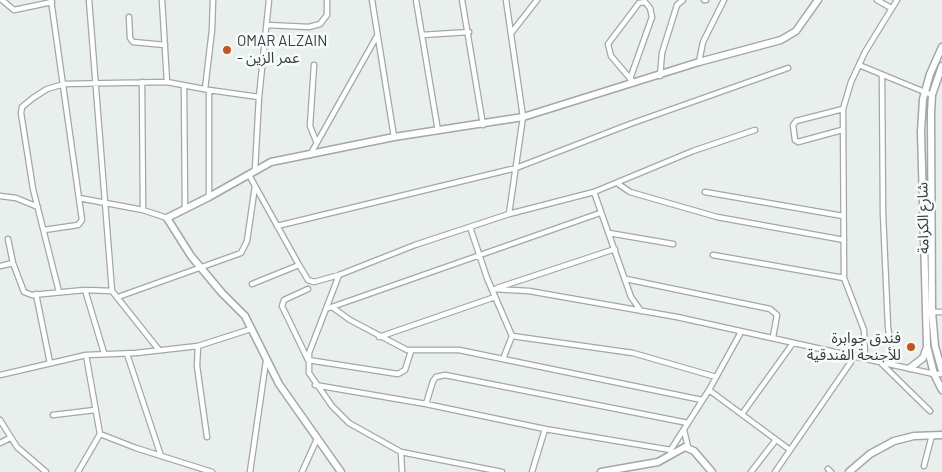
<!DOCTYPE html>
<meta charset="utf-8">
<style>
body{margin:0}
canvas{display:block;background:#e9efed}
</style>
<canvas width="942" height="472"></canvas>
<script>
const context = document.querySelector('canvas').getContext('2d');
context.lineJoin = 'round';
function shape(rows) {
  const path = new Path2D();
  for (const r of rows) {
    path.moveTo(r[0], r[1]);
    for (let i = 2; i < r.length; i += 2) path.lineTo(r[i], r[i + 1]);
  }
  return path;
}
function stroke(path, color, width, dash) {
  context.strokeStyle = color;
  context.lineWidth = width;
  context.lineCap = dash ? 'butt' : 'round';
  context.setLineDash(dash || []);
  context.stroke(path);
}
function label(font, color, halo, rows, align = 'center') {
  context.font = font + ' Barlow,"Noto Sans Arabic",sans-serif';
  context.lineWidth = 5;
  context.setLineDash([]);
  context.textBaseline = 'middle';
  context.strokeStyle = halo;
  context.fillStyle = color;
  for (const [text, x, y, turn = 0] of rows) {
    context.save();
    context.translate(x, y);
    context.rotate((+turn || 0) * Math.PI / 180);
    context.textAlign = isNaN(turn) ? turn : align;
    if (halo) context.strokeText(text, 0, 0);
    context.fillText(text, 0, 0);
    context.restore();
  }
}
const street = shape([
 [2,0,14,10,52,2],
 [89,0,112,291,159,350],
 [162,0,167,82],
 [372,0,394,137],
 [416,0,438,131],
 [462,0,483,125],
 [704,0,706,0],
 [877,0,891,8],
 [129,17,130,38,133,42,165,45],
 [267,25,309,27,320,24,327,15,327,0],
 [512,32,537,0],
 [422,35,469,32],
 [699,62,703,42,724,0],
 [314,65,310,126,316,141],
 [859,65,932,95],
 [660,76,662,53,677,5,683,0],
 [882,76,883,214,888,327,893,363],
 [630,79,652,17,650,8,645,2,639,3,608,44,611,56,634,83],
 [142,82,143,210],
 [184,86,185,209],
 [205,89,212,30,213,0],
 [209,90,259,97],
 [842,130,798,142,795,140,793,125,796,121,843,109],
 [310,155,377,36],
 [255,170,259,97,269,0],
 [249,175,299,265,308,280,314,282,339,275,415,245,509,214,523,117,506,0],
 [617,183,630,192,717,217,844,240],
 [705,192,843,216],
 [0,196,16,198,38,207],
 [79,198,143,210,167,218],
 [509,214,594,192],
 [277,226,516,168,630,124,788,68],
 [470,227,487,278,512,336,503,359],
 [44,230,78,225,82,220,51,0],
 [609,233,673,244],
 [8,239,13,263,24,292,32,295,85,290,104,353],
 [713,255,844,278],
 [0,266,13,263],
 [339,275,309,353,309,373,332,406,349,423,401,452,402,472],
 [626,279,770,309,777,315,773,337],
 [252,284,299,265],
 [497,288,615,249],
 [308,289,284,300,282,306,308,360,398,374,405,370,411,351],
 [493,289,529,291,677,317,934,374,942,374],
 [85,290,112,291],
 [59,292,33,189,21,113,22,107,33,98,47,89,64,84,167,82,209,90,209,197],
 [36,294,50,363],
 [118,297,241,253,247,241,255,186],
 [332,307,350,320,407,350,459,350,702,400],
 [326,309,600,213],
 [641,311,631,297,594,192,693,151,755,130],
 [932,312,942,312],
 [512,336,633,353,716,377],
 [379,337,495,297],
 [198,346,197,366,207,437],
 [127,354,161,456],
 [865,359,864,330,844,278,843,109,851,82,865,52,897,0],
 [880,362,930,411],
 [0,375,86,355,136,353,198,346,251,329],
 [315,385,426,404,545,429,671,450],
 [709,390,790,450],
 [426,404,433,381,436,377,445,375,688,423],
 [742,414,793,343],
 [53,415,95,410],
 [0,420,17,447,46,472],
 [684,430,688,447],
 [100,434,136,448,212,472],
 [0,443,10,438],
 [670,451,709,390,741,332],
 [401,452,502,472],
 [924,466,932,435],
 [828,469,831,472],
 [78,472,100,434,86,355],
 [250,472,266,361],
 [302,472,317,439],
 [532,472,545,429],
 [751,472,775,441],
 [775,472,855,356]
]);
const secondary = shape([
 [942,47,930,74,923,99,921,132,927,346,934,374,942,390],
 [942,66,932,95,931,113,932,312,935,346,942,371],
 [910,368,923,358,927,347],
 [341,472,279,384,245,316,222,293,191,256,167,218,209,197,271,162,394,137,523,117,699,62,781,40,796,31,818,0],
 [601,472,658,462,685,447,694,451,712,472],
 [849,472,870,454,894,441,914,436,942,435]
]);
const markers = [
 [227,50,5,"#d44f0e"],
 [911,347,5,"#d44f0e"]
];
const poiNames = [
 ["OMAR ALZAIN",237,41],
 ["- عمر الزين",237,58],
 ["فندق جوابرة",901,338,"right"],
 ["للأجنحة الفندقية",901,355,"right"]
];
const streetNames = [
 ["شارع الكرامة",923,218,-91]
];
stroke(street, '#a2a8a6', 7);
stroke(secondary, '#a2a8a6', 9);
stroke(street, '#fff', 4.5);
stroke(secondary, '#fff', 6);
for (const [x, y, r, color] of markers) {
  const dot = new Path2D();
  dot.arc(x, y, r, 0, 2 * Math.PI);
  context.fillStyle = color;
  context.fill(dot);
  stroke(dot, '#f6fcfb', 2);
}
label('15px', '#3a3c3b', '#f6fcfb', poiNames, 'left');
label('15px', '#3a3c3b', '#f6fcfb', streetNames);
</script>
